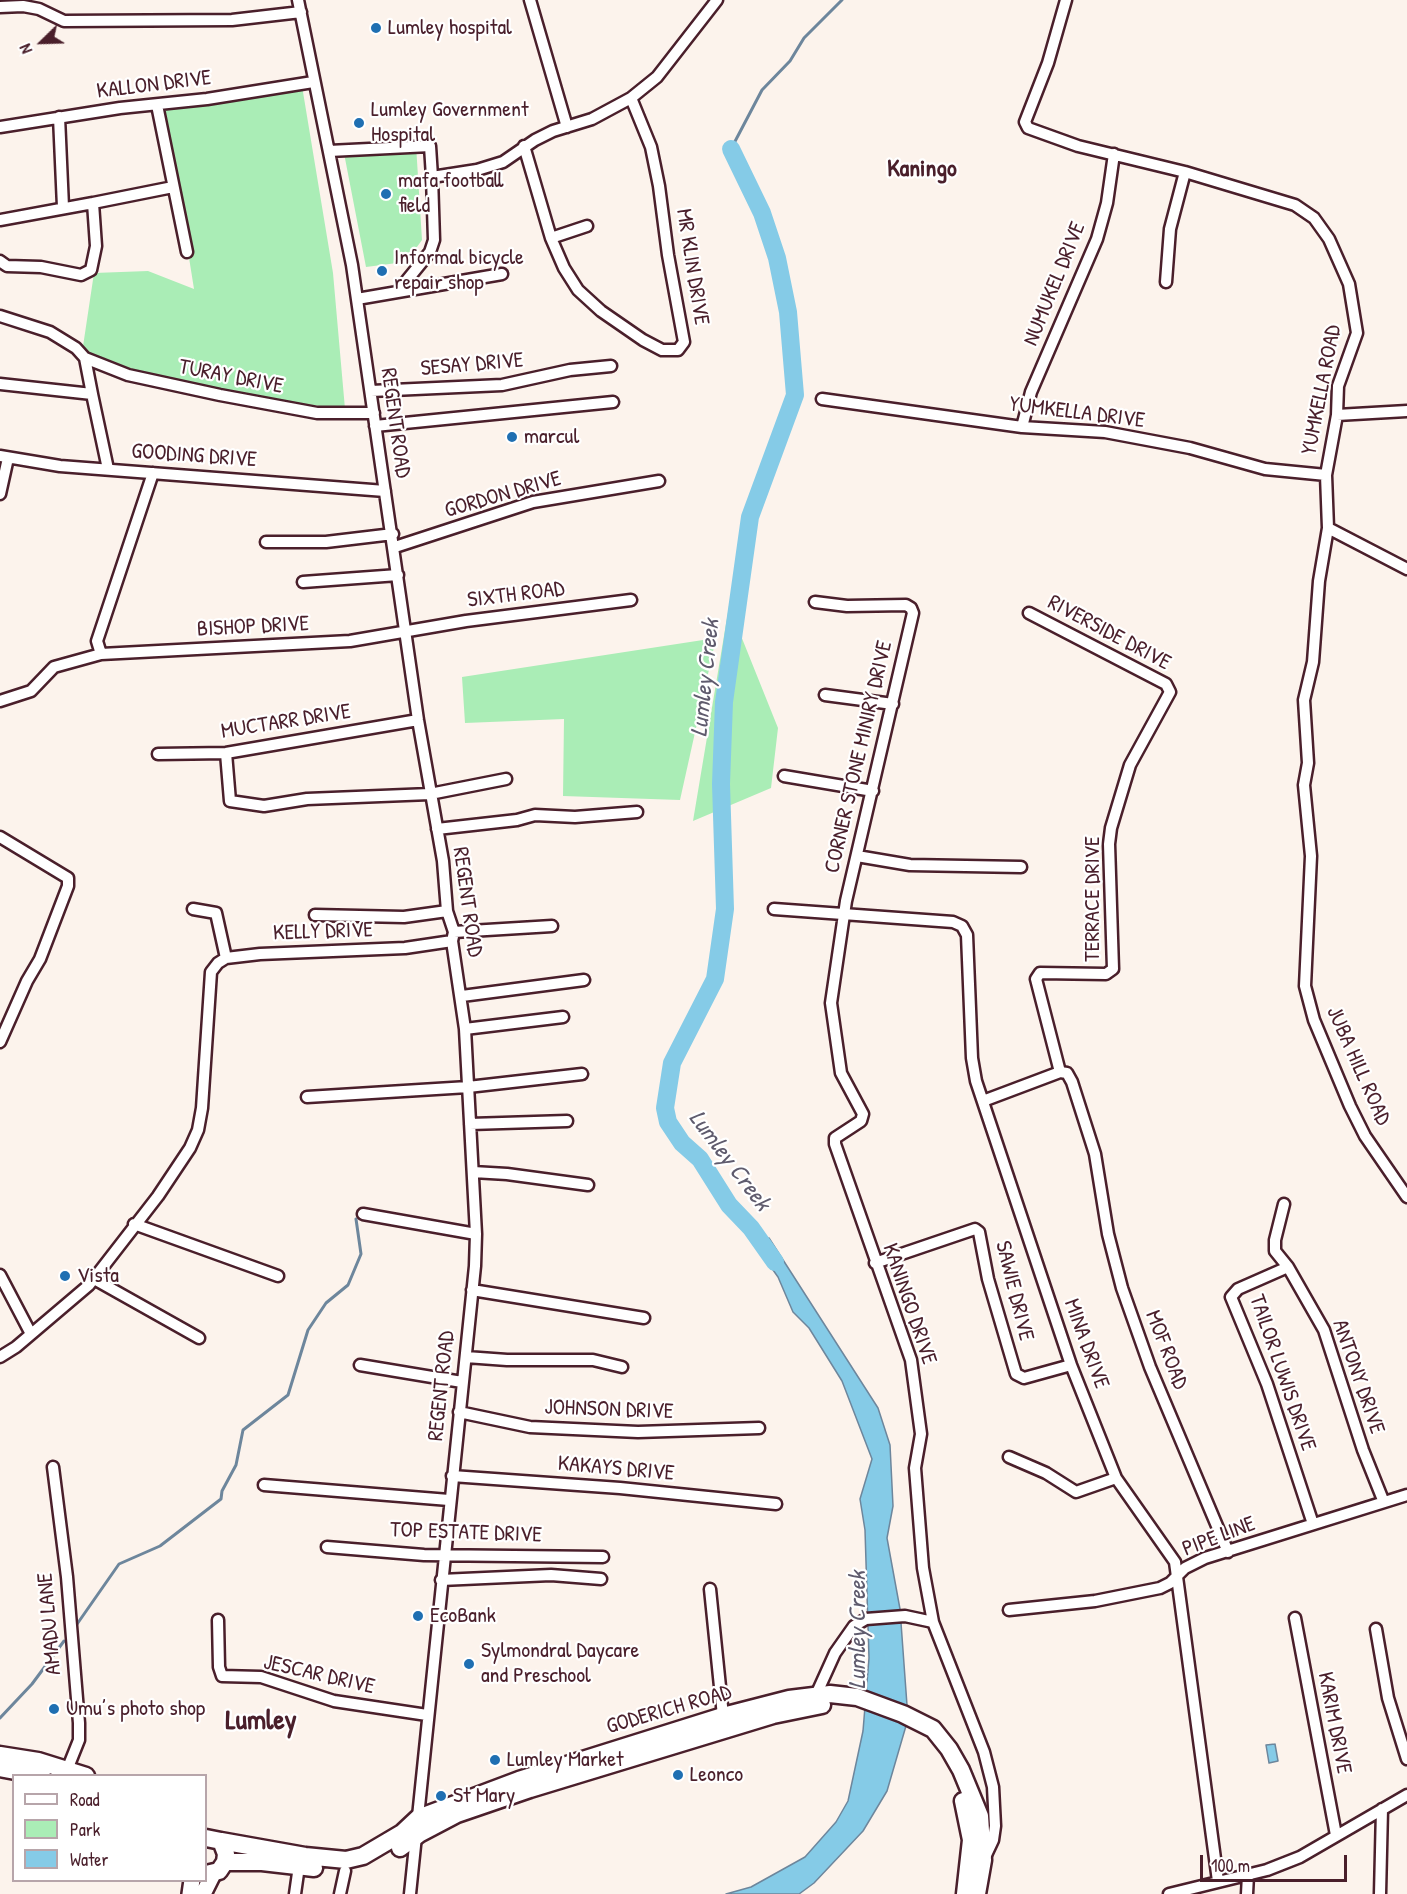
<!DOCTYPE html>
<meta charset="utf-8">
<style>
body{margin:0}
#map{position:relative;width:1407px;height:1894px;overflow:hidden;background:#fcf3ec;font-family:"Patrick Hand",sans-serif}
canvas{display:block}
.legend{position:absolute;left:12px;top:1774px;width:195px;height:108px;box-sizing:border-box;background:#fff;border:2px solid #b7a5aa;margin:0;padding:8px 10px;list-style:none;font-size:18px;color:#4a1f2b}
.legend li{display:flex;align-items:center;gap:12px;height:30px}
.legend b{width:30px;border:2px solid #b7a5aa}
.north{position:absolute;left:12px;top:12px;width:60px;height:60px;-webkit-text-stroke:4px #fff;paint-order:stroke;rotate:247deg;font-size:16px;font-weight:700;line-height:24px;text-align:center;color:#4a1f2b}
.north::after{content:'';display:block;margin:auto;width:21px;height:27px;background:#4a1f2b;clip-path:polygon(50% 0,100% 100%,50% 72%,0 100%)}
.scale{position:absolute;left:1200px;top:1855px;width:147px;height:27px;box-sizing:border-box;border:3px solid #4a1f2b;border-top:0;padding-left:8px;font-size:18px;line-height:21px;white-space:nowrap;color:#4a1f2b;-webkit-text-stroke:4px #fff;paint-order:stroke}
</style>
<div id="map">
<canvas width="1407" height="1894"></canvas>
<ul class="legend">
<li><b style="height:8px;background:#fff"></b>Road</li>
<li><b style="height:16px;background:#aaedb6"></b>Park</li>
<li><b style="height:16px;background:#85cbe7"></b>Water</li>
</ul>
<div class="north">N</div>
<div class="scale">100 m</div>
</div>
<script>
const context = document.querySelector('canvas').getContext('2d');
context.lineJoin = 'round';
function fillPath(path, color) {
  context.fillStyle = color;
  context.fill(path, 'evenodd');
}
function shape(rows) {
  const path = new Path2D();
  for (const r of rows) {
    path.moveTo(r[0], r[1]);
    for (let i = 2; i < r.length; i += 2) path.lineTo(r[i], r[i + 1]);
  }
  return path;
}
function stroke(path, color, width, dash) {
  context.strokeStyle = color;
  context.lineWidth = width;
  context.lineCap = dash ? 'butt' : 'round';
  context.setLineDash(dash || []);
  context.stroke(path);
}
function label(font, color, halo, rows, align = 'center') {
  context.font = font + ' "Patrick Hand",sans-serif';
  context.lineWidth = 4.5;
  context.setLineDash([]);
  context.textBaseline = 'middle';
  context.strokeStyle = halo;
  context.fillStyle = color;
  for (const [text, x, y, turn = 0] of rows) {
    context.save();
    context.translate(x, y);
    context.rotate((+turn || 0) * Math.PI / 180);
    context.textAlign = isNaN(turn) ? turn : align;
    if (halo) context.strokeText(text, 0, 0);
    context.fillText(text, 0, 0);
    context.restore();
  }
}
const green = shape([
 [302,86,333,273,345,409,255,398,133,373,82,353,94,273,148,271,194,289,165,107],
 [416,145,422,240,414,251,397,263,366,267,343,148],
 [729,606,778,728,771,788,693,821],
 [716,638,680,800,563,796,564,719,465,723,462,677]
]);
const water = shape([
 [769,1238,878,1408,890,1445,893,1506,887,1538,900,1609,908,1719,887,1791,863,1831,814,1883,799,1894,726,1894,751,1887,805,1857,836,1822,848,1801,863,1731,869,1658,865,1530,860,1499,872,1459,842,1381,809,1328,793,1312,778,1277,756,1246,769,1238],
 [1275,1744,1278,1761,1269,1763,1266,1745,1275,1744]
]);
const stream = shape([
 [731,149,762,90,790,61,804,38,842,0],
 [75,1627,119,1564,160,1546,221,1499,222,1491,236,1465,243,1430,288,1395,308,1330,326,1303,348,1285,361,1254,356,1219],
 [0,1718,32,1684,64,1641]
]);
const river = shape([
 [731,149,762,213,777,258,788,312,795,395,750,517,724,702,721,784,725,909,715,979,672,1063,665,1108,668,1122,682,1143,700,1159,729,1205,751,1228,775,1262]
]);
const street = shape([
 [298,0,352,265,418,720,443,861,447,911,454,932,452,941,465,1029,476,1234,475,1266,410,1894],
 [530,0,567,127],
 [1066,0,1048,63,1025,122,1028,128,1078,146,1185,172,1295,205,1314,218,1329,239,1349,284,1357,333,1338,386,1337,415,1326,475,1328,528,1319,581,1313,662,1304,700,1308,763,1304,785,1311,856,1305,986,1314,1020,1350,1106,1365,1136,1407,1197],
 [0,7,23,6,39,9,64,21,232,20,301,12],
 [157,105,187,252],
 [59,117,63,207],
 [0,127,120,108,207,99,313,82],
 [524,146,551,238,564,268,578,290,601,311,643,340,662,350,678,350,684,342,668,255,659,186,651,147,631,98],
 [329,151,430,146,432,177],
 [93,203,173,187],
 [0,220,93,203,96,246,91,270,81,275,41,267,7,266,0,261],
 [551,238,587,226],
 [1166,282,1170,229,1185,172],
 [399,290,430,252,434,240,432,177,477,170,503,162,535,140,553,131,592,119,631,98,657,77,717,0],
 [357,299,502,274],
 [0,316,50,332,76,348,85,358,92,394],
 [85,358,128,375,220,395,317,413,374,413],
 [0,384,92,394,108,469],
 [371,391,502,385,570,370,611,366],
 [822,399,1022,427,1105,432,1190,448,1265,469,1326,475],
 [1337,415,1407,411],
 [375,426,613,402],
 [1022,427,1031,392,1097,239,1107,203,1114,154],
 [0,456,60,466,385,491],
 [0,494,8,458],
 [1328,528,1407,569],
 [266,542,326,542,393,534],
 [395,547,533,502,659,481],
 [303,582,398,575],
 [815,602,847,606,906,605,911,608,913,613,846,901,831,1003,841,1073,863,1114,861,1121,835,1138,835,1144,911,1360,921,1434,915,1468,923,1568,933,1622,984,1752,993,1787,995,1826,993,1840,985,1857],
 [101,654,97,641,153,473],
 [825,695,893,704],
 [0,701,31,691,54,667,101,654,350,641,466,621,631,600],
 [226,753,230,801,264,806,307,799,430,794,506,779],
 [158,754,226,753,418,720],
 [784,776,873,791],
 [437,829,517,820,535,815,575,817,637,812],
 [0,837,63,875,68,878,68,886,40,959,27,981,0,1042],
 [857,856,910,865,1021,867],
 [193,909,216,913,226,958],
 [774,909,953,922,962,926,967,935,972,1058,976,1081,1071,1365,1116,1478,1175,1562,1218,1881],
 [315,915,404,917,447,911],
 [454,932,552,926],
 [462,996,584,980],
 [465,1029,563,1017],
 [1060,1072,1067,1073,1072,1082,1095,1154,1108,1234,1122,1288,1150,1367,1228,1552],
 [307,1097,468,1087,582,1074],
 [983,1101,1060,1072,1036,979,1040,973,1106,974,1113,969,1109,844,1111,828,1130,765,1170,692,1166,684,1029,613],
 [470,1124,567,1121],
 [473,1172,507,1174,588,1185],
 [1284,1204,1275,1240,1275,1251,1288,1267,1324,1330,1363,1450,1383,1500],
 [363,1214,476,1234],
 [134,1224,278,1276],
 [875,1263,975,1229,979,1232,988,1279,1016,1374,1024,1378,1071,1365],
 [1288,1267,1238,1289,1231,1297,1267,1384,1313,1524],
 [0,1275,31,1334],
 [94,1279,199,1338],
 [472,1290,644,1318],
 [0,1357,16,1347,89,1285,158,1196,190,1148,198,1130,202,1108,211,972,218,963,226,958,260,954,405,948,452,941],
 [466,1357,507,1360,593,1360,622,1367],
 [360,1365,462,1382],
 [459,1412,530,1427,638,1432,759,1428],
 [1009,1457,1046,1473,1076,1492,1116,1478],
 [53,1467,67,1577,79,1723,79,1740,65,1775],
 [452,1476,620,1488,776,1504],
 [264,1485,449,1500],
 [327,1547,424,1555,603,1557],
 [441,1580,551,1575,601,1579],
 [710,1589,723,1716],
 [1009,1610,1095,1601,1160,1588,1170,1583,1185,1568,1205,1558,1407,1495],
 [1295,1618,1336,1835],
 [218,1620,219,1667,222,1676,261,1677,334,1701,427,1715],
 [1376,1629,1388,1698,1407,1759],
 [816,1695,835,1653,854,1626,866,1619,905,1616,933,1622],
 [295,1894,299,1866],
 [340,1894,345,1871],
 [1169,1894,1267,1870,1300,1857,1407,1795],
 [1247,1894,1248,1875],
 [1380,1894,1382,1809]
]);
const secondary = shape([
 [190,1894,192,1880],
 [203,1894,213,1874]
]);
const primary = shape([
 [0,1755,38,1761,86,1776],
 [0,1768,42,1776],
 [963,1801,971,1840,965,1894],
 [206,1838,221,1841,226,1854,225,1862,219,1871,206,1874],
 [221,1841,305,1856,346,1860,363,1856,402,1833,418,1818,519,1780,723,1716,789,1699,830,1694,857,1697,903,1714,933,1729,949,1749,961,1770,980,1816,983,1860,977,1894],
 [400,1848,419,1834,457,1814,530,1789,773,1715,822,1705],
 [225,1862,262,1862,314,1868]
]);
const markers = [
 [376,28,6,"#1f6fb2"],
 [359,123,6,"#1f6fb2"],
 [386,194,6,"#1f6fb2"],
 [382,271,6,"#1f6fb2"],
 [512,437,6,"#1f6fb2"],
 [65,1276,6,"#1f6fb2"],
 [418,1616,6,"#1f6fb2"],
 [469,1664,6,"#1f6fb2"],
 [54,1709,6,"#1f6fb2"],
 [495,1760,6,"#1f6fb2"],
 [678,1775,6,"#1f6fb2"],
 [441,1796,6,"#1f6fb2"]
];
const poiNames = [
 ["Lumley hospital",388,28],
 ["Lumley Government",371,110],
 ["Hospital",371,135],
 ["mafa football",398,181],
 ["field",398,206],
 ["Informal bicycle",394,258],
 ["repair shop",394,283],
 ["marcul",524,437],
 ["Vista",77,1276],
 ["EcoBank",430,1616],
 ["Sylmondral Daycare",481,1651],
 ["and Preschool",481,1676],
 ["Umu’s photo shop",66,1709],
 ["Lumley Market",507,1760],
 ["Leonco",690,1775],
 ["St Mary",453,1796]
];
const streetNames = [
 ["KALLON DRIVE",154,85,-7],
 ["MR KLIN DRIVE",692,267,81],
 ["NUMUKEL DRIVE",1055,284,-68],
 ["SESAY DRIVE",472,365,-5],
 ["TURAY DRIVE",231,377,11],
 ["YUMKELLA ROAD",1322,390,-79],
 ["YUMKELLA DRIVE",1077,413,7],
 ["REGENT ROAD",395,423,82],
 ["GOODING DRIVE",194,456,4],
 ["GORDON DRIVE",503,495,-16],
 ["SIXTH ROAD",516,595,-7],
 ["BISHOP DRIVE",253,627,-3],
 ["RIVERSIDE DRIVE",1109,633,28],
 ["MUCTARR DRIVE",286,722,-9],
 ["CORNER STONE MINIRY DRIVE",859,757,-77],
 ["TERRACE DRIVE",1093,899,-90],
 ["REGENT ROAD",467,902,82],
 ["KELLY DRIVE",323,932,-2],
 ["JUBA HILL ROAD",1358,1066,66],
 ["SAWIE DRIVE",1014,1291,76],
 ["KANINGO DRIVE",909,1304,71],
 ["MINA DRIVE",1086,1344,70],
 ["MOF ROAD",1166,1350,69],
 ["TAILOR LUWIS DRIVE",1282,1373,71],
 ["ANTONY DRIVE",1358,1377,71],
 ["REGENT ROAD",442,1386,-84],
 ["JOHNSON DRIVE",609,1410,2],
 ["KAKAYS DRIVE",616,1469,5],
 ["TOP ESTATE DRIVE",466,1533,2],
 ["PIPE LINE",1219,1537,-21],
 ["AMADU LANE",50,1624,-95],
 ["JESCAR DRIVE",319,1675,13],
 ["GODERICH ROAD",669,1710,-16],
 ["KARIM DRIVE",1334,1723,79]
];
const neighbourhoodNames = [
 ["Kaningo",922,170]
];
const waterNames = [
 ["Lumley Creek",706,678,-84],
 ["Lumley Creek",729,1161,53],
 ["Lumley Creek",859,1630,-90]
];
const districtNames = [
 ["Lumley",261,1722]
];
fillPath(green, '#aaedb6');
fillPath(water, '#85cbe7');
stroke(water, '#6d869c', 1.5);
stroke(stream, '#6d869c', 3);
stroke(river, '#85cbe7', 18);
stroke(street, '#4a1f2b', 15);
stroke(secondary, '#4a1f2b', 20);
stroke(primary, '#4a1f2b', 21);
stroke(street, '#fff', 10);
stroke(secondary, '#fff', 15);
stroke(primary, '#fff', 16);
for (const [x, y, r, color] of markers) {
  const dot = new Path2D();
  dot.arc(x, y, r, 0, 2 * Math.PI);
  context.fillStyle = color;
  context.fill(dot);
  stroke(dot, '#fff', 2);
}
label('22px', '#4a1f2b', '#fff', poiNames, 'left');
label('22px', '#4a1f2b', '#fff', streetNames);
label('bold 24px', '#4a1f2b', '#fff', neighbourhoodNames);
label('italic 24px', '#5f5b6d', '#fff', waterNames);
label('bold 28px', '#4a1f2b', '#fff', districtNames);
</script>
